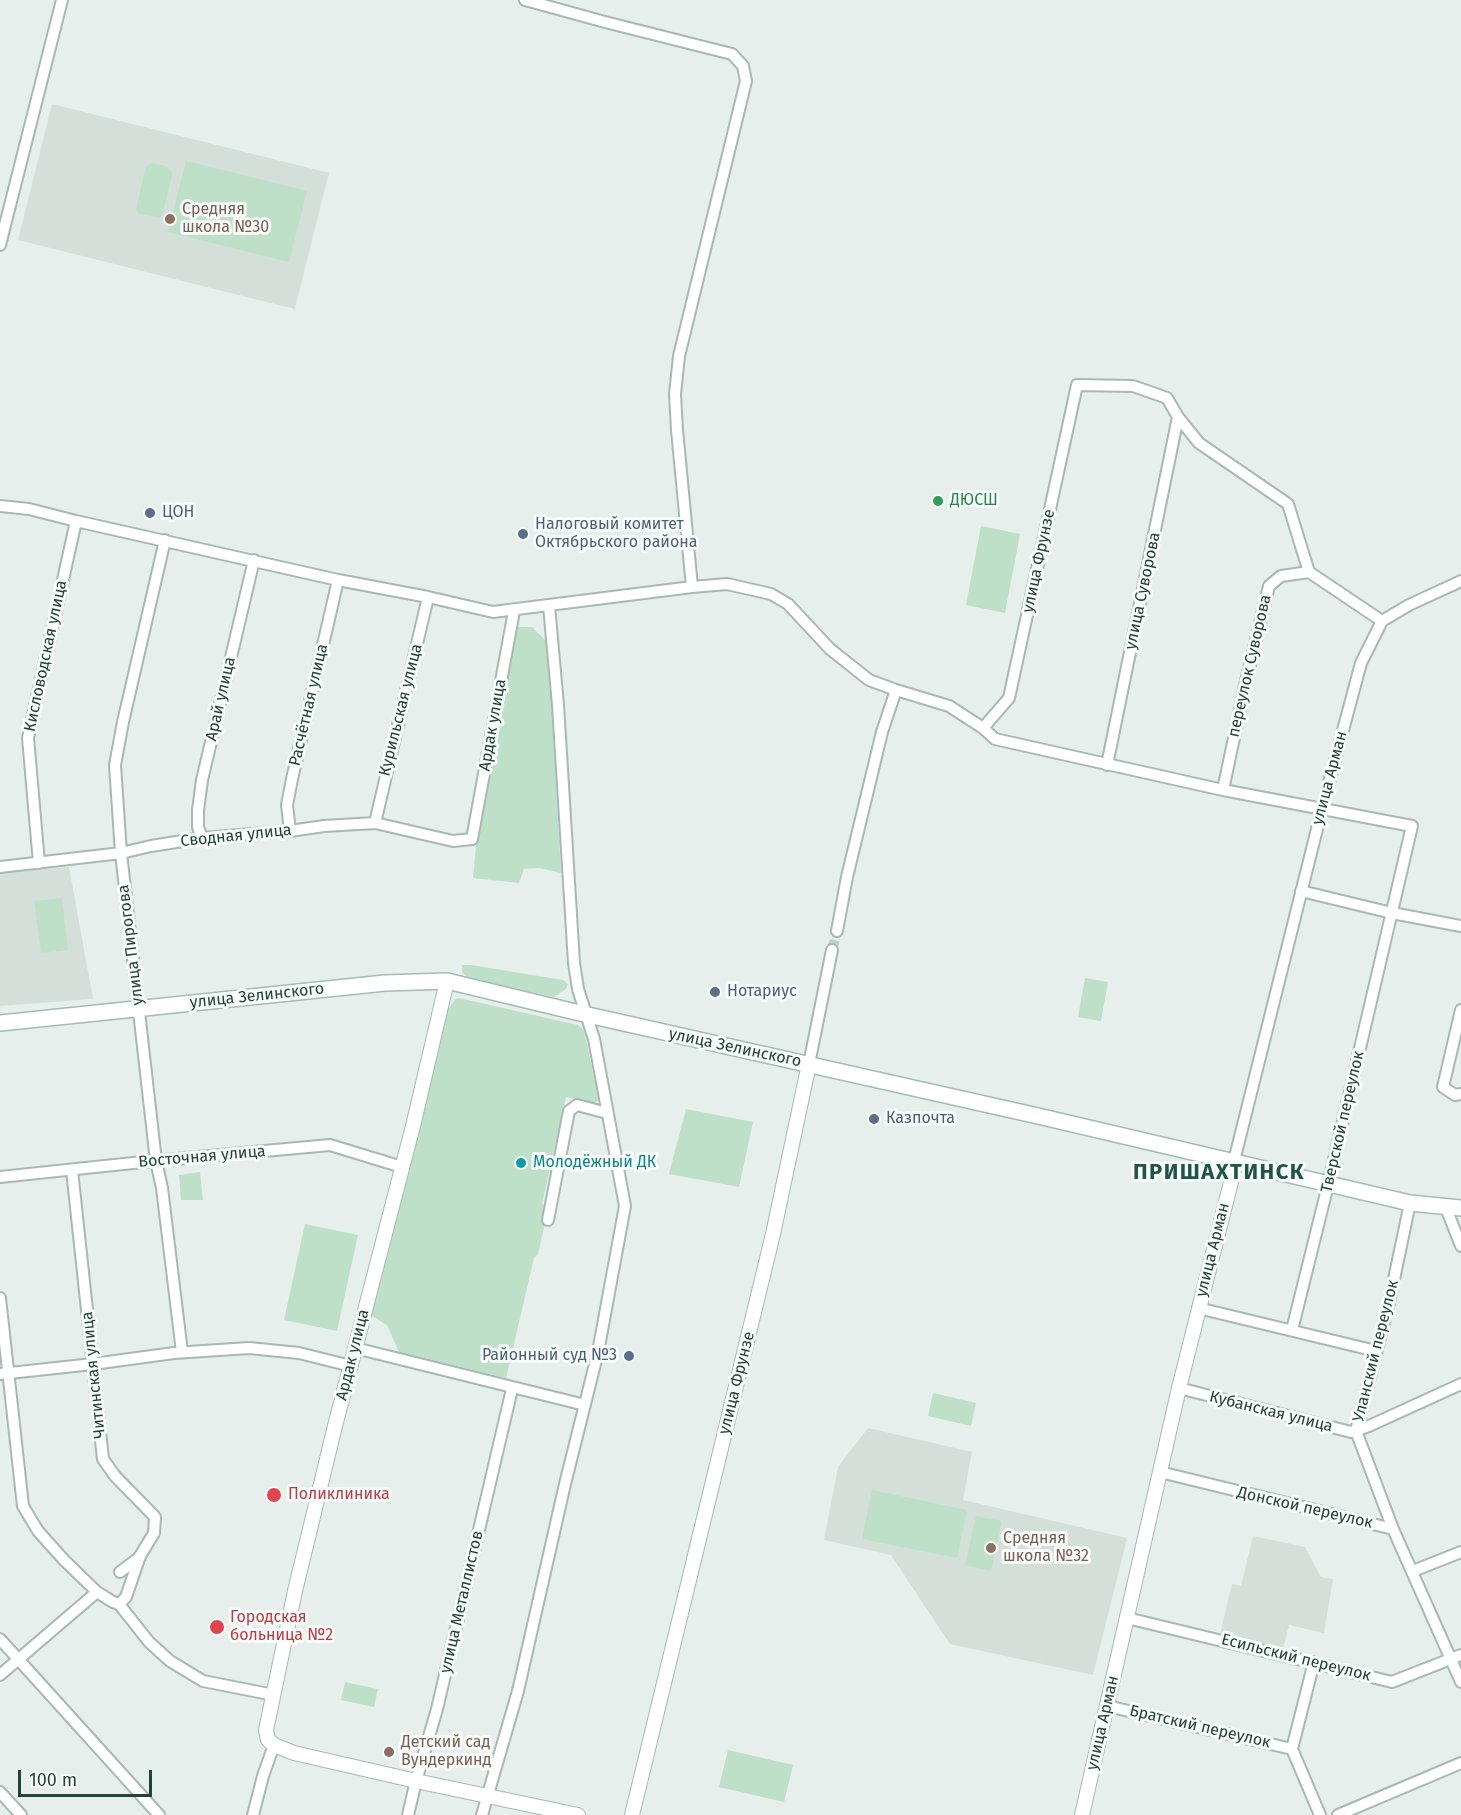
<!DOCTYPE html>
<meta charset="utf-8">
<style>
body{margin:0}
#map{position:relative;width:1461px;height:1815px;overflow:hidden;background:#e6efeb;font-family:"Fira Sans",sans-serif}
canvas{display:block}
.scale{position:absolute;left:18px;top:1770px;width:134px;height:27px;box-sizing:border-box;border:3px solid #24423a;border-top:0;padding-left:8px;font-size:18px;line-height:21px;white-space:nowrap;color:#24423a;-webkit-text-stroke:4px #f7fbf9;paint-order:stroke}
</style>
<div id="map">
<canvas width="1461" height="1815"></canvas>
<div class="scale">100 m</div>
</div>
<script>
const context = document.querySelector('canvas').getContext('2d');
context.lineJoin = 'round';
function fillPath(path, color) {
  context.fillStyle = color;
  context.fill(path, 'evenodd');
}
function shape(rows) {
  const path = new Path2D();
  for (const r of rows) {
    path.moveTo(r[0], r[1]);
    for (let i = 2; i < r.length; i += 2) path.lineTo(r[i], r[i + 1]);
  }
  return path;
}
function stroke(path, color, width, dash) {
  context.strokeStyle = color;
  context.lineWidth = width;
  context.lineCap = dash ? 'butt' : 'round';
  context.setLineDash(dash || []);
  context.stroke(path);
}
function label(font, color, halo, rows, align = 'center') {
  context.font = font + ' "Fira Sans",sans-serif';
  context.lineWidth = 6;
  context.setLineDash([]);
  context.textBaseline = 'middle';
  context.strokeStyle = halo;
  context.fillStyle = color;
  for (const [text, x, y, turn = 0] of rows) {
    context.save();
    context.translate(x, y);
    context.rotate((+turn || 0) * Math.PI / 180);
    context.textAlign = isNaN(turn) ? turn : align;
    if (halo) context.strokeText(text, 0, 0);
    context.fillText(text, 0, 0);
    context.restore();
  }
}
const built = shape([
 [52,104,329,173,295,309,18,240],
 [69,867,93,999,0,1006,0,873],
 [868,1428,972,1452,963,1500,1127,1538,1093,1675,950,1644,891,1555,824,1540,838,1467],
 [1253,1536,1305,1547,1321,1577,1333,1579,1324,1633,1289,1625,1283,1649,1220,1634,1232,1584,1241,1586]
]);
const green = shape([
 [186,161,307,191,289,262,168,232],
 [150,163,167,166,172,172,172,176,162,215,159,218,139,214,136,211,145,169],
 [981,526,1020,534,1005,613,966,605],
 [515,627,532,627,548,643,561,873,540,868,524,869,519,883,473,878,476,845],
 [62,898,68,950,41,953,34,901],
 [462,965,471,965,563,980,568,984,566,989,554,997,468,978,462,972],
 [1085,978,1108,982,1101,1021,1078,1017],
 [459,998,578,1025,584,1031,599,1099,597,1102,594,1104,566,1097,542,1204,549,1206,538,1254,534,1258,506,1378,399,1352,387,1325,370,1315,447,1012,455,999],
 [686,1109,753,1122,739,1187,669,1174],
 [200,1172,203,1200,181,1200,179,1175],
 [305,1224,358,1235,337,1331,284,1320],
 [933,1393,976,1403,971,1426,928,1416],
 [872,1490,967,1510,957,1558,862,1539],
 [976,1516,1002,1521,991,1571,965,1565],
 [345,1682,378,1689,374,1707,341,1700],
 [728,1750,793,1765,784,1802,719,1787]
]);
const minorTunnel = shape([
 [832,950,837,931]
]);
const minor = shape([
 [0,245,62,0],
 [0,506,29,509,76,521,338,580,428,597,493,612,692,587,677,430,675,394,679,356,746,81,743,66,732,54,605,22,525,0],
 [165,540,123,722,115,765,121,853,156,1161,162,1188,182,1352],
 [692,587,727,584,771,594,788,604,830,649,869,680,896,690,949,706,983,728,995,739,1223,790,1412,826,1328,1185,1292,1330],
 [1382,621,1409,605,1461,581],
 [983,728,1009,698,1077,385,1133,386,1167,398,1178,417,1199,443,1288,504,1309,572,1382,621],
 [1107,765,1178,417],
 [1223,790,1246,681,1269,586,1281,576,1309,572],
 [375,823,428,597],
 [290,831,287,805,292,779,338,580],
 [202,838,198,827,198,810,202,780,254,560],
 [39,863,28,738,76,521],
 [0,867,121,853,151,846,202,838,290,831,324,826,375,823,453,841,472,839,514,611],
 [1301,891,1392,913,1461,926],
 [837,931,847,877,882,732,896,690],
 [1461,1010,1443,1087,1455,1095,1461,1094],
 [809,1064,832,950],
 [1234,1161,1322,809,1361,663,1382,621],
 [72,1170,103,1459,115,1476,155,1517,154,1533,140,1556,126,1597,119,1604],
 [0,1177,133,1163,330,1145,402,1167],
 [1446,1208,1461,1246],
 [548,1220,569,1111,577,1105,607,1113],
 [0,1298,23,1506,38,1531,64,1560,97,1592,113,1602,119,1604,149,1642,170,1661,203,1681,274,1695],
 [1198,1308,1376,1351],
 [355,1348,585,1405],
 [0,1374,93,1364,174,1353,249,1348,299,1353,351,1366],
 [1179,1388,1351,1432,1369,1426,1461,1384],
 [1160,1472,1393,1529,1461,1682],
 [1393,1529,1356,1431,1389,1303,1410,1203],
 [1413,1571,1461,1552],
 [120,1572,140,1557],
 [1127,1618,1392,1682,1461,1655],
 [0,1639,159,1815],
 [0,1675,97,1592],
 [1107,1706,1292,1749,1314,1662],
 [1292,1749,1320,1815],
 [0,1792,21,1815],
 [253,1815,263,1776,274,1745],
 [408,1815,416,1781,437,1709,512,1389],
 [482,1815,518,1691,565,1484,598,1352,625,1206,594,1039,578,989,574,963,558,705,549,606],
 [1338,1815,1461,1763]
]);
const tertiary = shape([
 [447,981,413,1126,335,1426,295,1591,266,1730,268,1740,274,1745,294,1753,416,1781,578,1815],
 [632,1815,773,1234,809,1064],
 [1082,1815,1179,1388,1231,1182,1234,1161]
]);
const secondary = shape([
 [0,1023,385,983,447,981,588,1015,1038,1116,1410,1203,1461,1208]
]);
const markers = [
 [170,219,6,"#8d6e63"],
 [938,501,6,"#2e9e5b"],
 [150,513,6,"#5c6f8a"],
 [523,534,6,"#5c6f8a"],
 [715,992,6,"#5c6f8a"],
 [874,1119,6,"#5c6f8a"],
 [521,1163,6,"#0f9aa8"],
 [629,1356,6,"#5c6f8a"],
 [274,1495,8,"#e0444e"],
 [991,1548,6,"#8d6e63"],
 [217,1627,8,"#e0444e"],
 [389,1752,6,"#8d6e63"]
];
const educationNames = [
 ["Средняя",182,210],
 ["школа №30",182,228],
 ["Средняя",1003,1539],
 ["школа №32",1003,1557],
 ["Детский сад",401,1743],
 ["Вундеркинд",401,1761]
];
const leisureNames = [
 ["ДЮСШ",950,501]
];
const serviceNames = [
 ["ЦОН",162,513],
 ["Налоговый комитет",535,525],
 ["Октябрьского района",535,543],
 ["Нотариус",727,992],
 ["Казпочта",886,1119],
 ["Районный суд №3",617,1356,"right"]
];
const streetNames = [
 ["улица Фрунзе",1039,561,-78],
 ["улица Суворова",1143,591,-78],
 ["Кисловодская улица",46,656,-78],
 ["переулок Суворова",1250,666,-77],
 ["Арай улица",221,699,-77],
 ["Расчётная улица",309,705,-77],
 ["Курильская улица",401,710,-76],
 ["Ардак улица",493,725,-80],
 ["улица Арман",1330,778,-75],
 ["Сводная улица",236,836,-6],
 ["улица Пирогова",131,945,-97],
 ["улица Зелинского",257,996,-6],
 ["улица Зелинского",735,1048,12],
 ["Тверской переулок",1343,1122,-77],
 ["Восточная улица",202,1157,-5],
 ["улица Арман",1213,1250,-76],
 ["Уланский переулок",1376,1351,-76],
 ["Ардак улица",353,1355,-76],
 ["Читинская улица",94,1375,-96],
 ["улица Фрунзе",737,1383,-76],
 ["Кубанская улица",1271,1412,14],
 ["Донской переулок",1305,1508,13],
 ["улица Металлистов",462,1602,-77],
 ["Есильский переулок",1296,1658,14],
 ["улица Арман",1103,1723,-77],
 ["Братский переулок",1200,1727,13]
];
const cultureNames = [
 ["Молодёжный ДК",533,1163]
];
const healthNames = [
 ["Поликлиника",288,1495],
 ["Городская",230,1618],
 ["больница №2",230,1636]
];
const districtNames = [
 ["ПРИШАХТИНСК",1219,1173]
];
fillPath(built, '#d4dfda');
fillPath(green, '#bfe0c8');
stroke(minorTunnel, '#bfccc8', 10, [10, 5]);
stroke(minor, '#a8b8b2', 14);
stroke(tertiary, '#a8b8b2', 16);
stroke(secondary, '#a4bbb3', 18);
stroke(minor, '#fff', 10);
stroke(tertiary, '#fff', 14);
stroke(secondary, '#fff', 15);
for (const [x, y, r, color] of markers) {
  const dot = new Path2D();
  dot.arc(x, y, r, 0, 2 * Math.PI);
  context.fillStyle = color;
  context.fill(dot);
  stroke(dot, '#f7fbf9', 2);
}
label('16px', '#785e54', '#f7fbf9', educationNames, 'left');
label('16px', '#27864d', '#f7fbf9', leisureNames, 'left');
label('16px', '#4e5e75', '#f7fbf9', serviceNames, 'left');
label('16px', '#24423a', '#f7fbf9', streetNames);
label('16px', '#0d838f', '#f7fbf9', cultureNames, 'left');
label('16px', '#be3a42', '#f7fbf9', healthNames, 'left');
context.letterSpacing = '1.5px';
label('bold 22px', '#1f5548', '#f7fbf9', districtNames);
context.letterSpacing = '0px';
</script>
